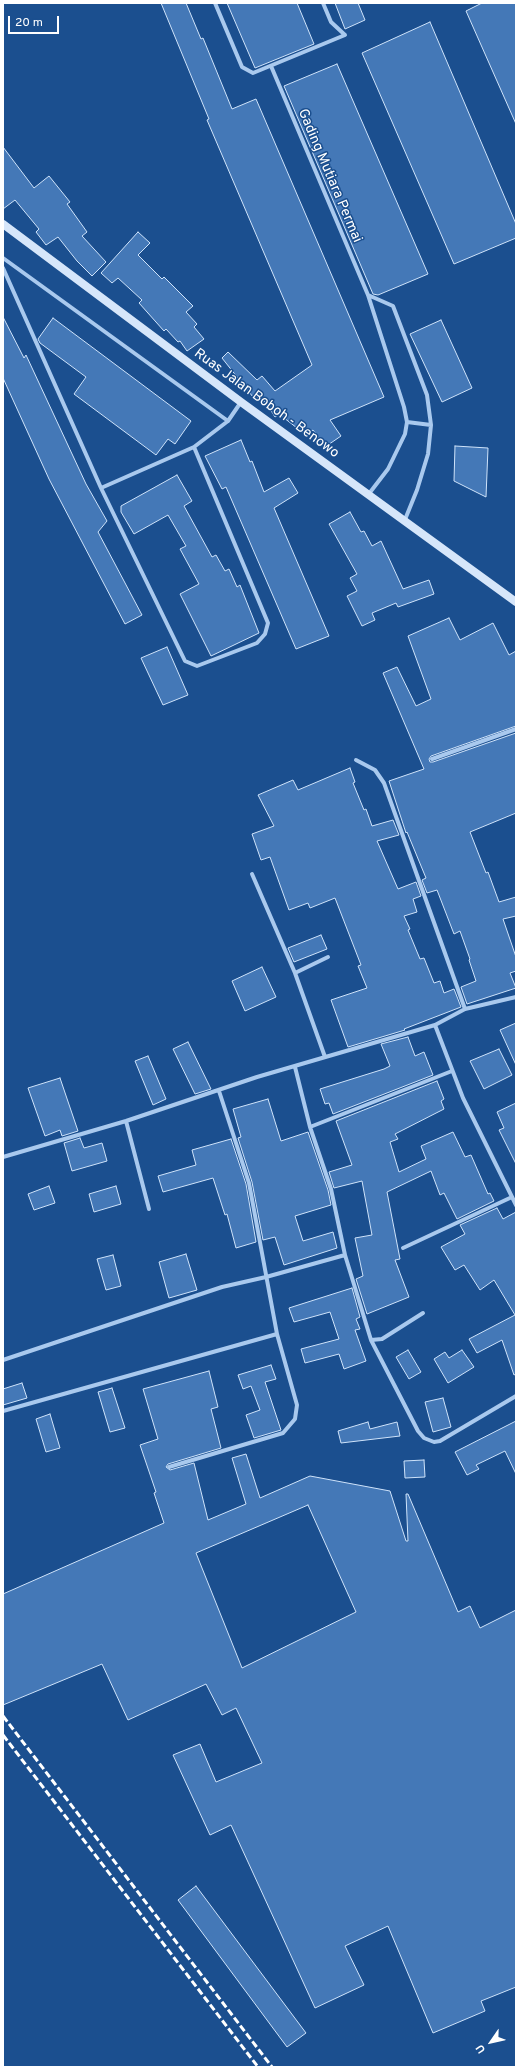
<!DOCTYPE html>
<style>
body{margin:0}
#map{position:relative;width:519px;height:2070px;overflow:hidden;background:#1b4f8f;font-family:Overpass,sans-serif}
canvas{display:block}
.frame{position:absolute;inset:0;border:4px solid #fff;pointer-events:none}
.north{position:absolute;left:471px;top:2022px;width:40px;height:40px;-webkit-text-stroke:3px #1b4f8f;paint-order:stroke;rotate:236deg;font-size:11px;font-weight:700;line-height:16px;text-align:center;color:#fff}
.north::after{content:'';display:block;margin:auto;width:14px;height:18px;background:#fff;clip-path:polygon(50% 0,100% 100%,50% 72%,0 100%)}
.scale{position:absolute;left:8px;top:16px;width:51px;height:18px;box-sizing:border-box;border:2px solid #fff;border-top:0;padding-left:5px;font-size:12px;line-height:14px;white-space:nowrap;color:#fff;-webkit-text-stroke:3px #1b4f8f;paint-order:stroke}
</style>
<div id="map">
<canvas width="519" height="2070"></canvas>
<div class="frame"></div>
<div class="north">U</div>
<div class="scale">20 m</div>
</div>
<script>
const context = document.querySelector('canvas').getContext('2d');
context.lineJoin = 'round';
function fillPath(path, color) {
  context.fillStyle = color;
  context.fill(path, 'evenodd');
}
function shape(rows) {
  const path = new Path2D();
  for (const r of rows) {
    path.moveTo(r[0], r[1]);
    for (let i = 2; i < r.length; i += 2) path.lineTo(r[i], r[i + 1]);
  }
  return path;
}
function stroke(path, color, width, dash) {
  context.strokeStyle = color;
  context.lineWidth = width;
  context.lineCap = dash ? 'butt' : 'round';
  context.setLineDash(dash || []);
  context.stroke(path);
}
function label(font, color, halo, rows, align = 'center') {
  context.font = font + ' Overpass,sans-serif';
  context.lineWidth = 3;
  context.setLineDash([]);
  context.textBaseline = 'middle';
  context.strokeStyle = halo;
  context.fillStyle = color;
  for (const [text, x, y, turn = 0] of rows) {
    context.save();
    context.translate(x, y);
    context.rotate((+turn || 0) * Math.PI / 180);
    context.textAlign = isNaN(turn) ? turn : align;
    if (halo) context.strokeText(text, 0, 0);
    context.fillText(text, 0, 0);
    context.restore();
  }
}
const building = shape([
 [161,3,186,3,201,39,203,38,232,109,256,99,384,397,330,420,341,436,325,447,313,430,306,435,279,414,275,417,265,401,262,403,256,395,253,397,222,358,228,352,257,380,262,376,275,391,312,365,207,120,209,119,161,3],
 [227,3,297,3,314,44,255,68,227,3],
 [335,3,358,3,365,20,345,29,335,3],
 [482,3,516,3,516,124,466,11,482,3],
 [430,22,516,224,516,238,454,264,362,53,430,22],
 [337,64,428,274,378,295,373,294,284,86,337,64],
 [3,147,34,188,49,176,70,202,67,204,87,232,82,236,106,262,92,276,77,261,58,237,46,245,36,232,39,229,15,200,3,209,3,147],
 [138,232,150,243,138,255,162,279,164,277,193,306,186,312,197,324,194,327,204,339,187,351,180,341,178,342,166,329,164,331,139,303,142,300,118,278,112,283,101,273,138,232],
 [3,317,24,358,26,355,86,484,107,521,98,532,142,615,125,624,49,479,3,378,3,317],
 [53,318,191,421,175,444,168,439,156,455,74,394,86,377,40,343,38,339,53,318],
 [441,320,472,388,442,402,410,334,441,320],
 [241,440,250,462,252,461,264,492,289,478,298,493,274,508,329,636,296,649,226,487,222,489,205,456,241,440],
 [455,446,488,448,486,497,454,481,455,446],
 [177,475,192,501,184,506,212,557,216,555,225,571,229,569,237,587,240,585,259,633,211,656,180,594,199,584,180,549,186,546,168,515,134,534,121,512,121,506,177,475],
 [350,512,361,532,364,531,372,546,381,541,403,589,429,580,434,594,398,607,396,603,372,613,375,620,362,626,347,596,357,591,350,578,357,574,329,524,350,512],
 [449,618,460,640,493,623,509,655,516,651,516,726,431,756,429,759,430,762,433,762,516,733,516,813,470,832,486,873,488,872,499,902,516,897,516,916,503,919,516,957,516,971,510,973,516,988,467,1004,461,987,476,981,469,960,470,959,460,931,454,934,437,890,427,893,422,880,426,878,407,832,406,833,389,781,424,769,383,673,397,667,416,706,431,699,408,636,449,618],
 [167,647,188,695,163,705,141,658,167,647],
 [350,768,355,782,353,783,364,810,366,809,372,826,393,820,399,835,377,841,398,889,416,882,421,896,413,899,417,912,404,916,410,929,408,930,420,959,424,958,434,983,440,981,444,993,454,989,461,1007,404,1029,405,1030,348,1047,331,1000,367,988,358,966,361,965,335,898,310,908,308,903,289,910,270,857,261,860,252,834,274,826,258,795,293,780,298,790,350,768],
 [321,935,327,949,294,962,288,948,321,935],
 [262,967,276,997,245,1011,232,981,262,967],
 [516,1023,516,1065,500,1030,516,1023],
 [408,1037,415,1056,424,1052,433,1075,333,1114,329,1103,325,1104,320,1089,384,1069,390,1066,381,1044,408,1037],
 [188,1042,211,1089,195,1094,173,1049,188,1042],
 [499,1049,512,1075,484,1089,470,1061,499,1049],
 [148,1056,166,1099,153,1105,135,1061,148,1056],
 [60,1078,78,1131,62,1136,60,1130,45,1136,28,1088,60,1078],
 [437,1081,444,1099,441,1101,444,1109,395,1134,398,1139,390,1142,399,1172,426,1159,421,1146,453,1132,465,1157,471,1155,488,1194,490,1193,494,1201,457,1219,444,1193,440,1195,431,1171,387,1192,400,1259,395,1260,409,1297,367,1314,356,1279,363,1276,355,1238,372,1235,362,1181,334,1188,329,1172,352,1165,336,1121,437,1081],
 [268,1099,281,1141,308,1132,328,1190,331,1205,295,1216,303,1241,333,1232,337,1248,284,1265,275,1237,263,1240,252,1182,238,1138,241,1137,233,1109,268,1099],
 [516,1103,516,1164,499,1130,504,1128,497,1112,516,1103],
 [80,1138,84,1148,102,1143,107,1161,72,1171,64,1143,80,1138],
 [231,1139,246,1184,256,1242,236,1248,227,1214,225,1215,213,1178,163,1192,158,1176,196,1165,192,1150,231,1139],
 [49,1186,55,1203,34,1210,28,1194,49,1186],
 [116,1186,121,1204,94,1212,89,1194,116,1186],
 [497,1208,503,1219,516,1212,516,1374,514,1375,502,1340,477,1353,469,1339,515,1315,494,1280,480,1290,464,1265,455,1270,441,1247,465,1234,460,1225,497,1208],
 [186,1254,197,1290,169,1298,159,1262,186,1254],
 [113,1255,121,1286,106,1290,97,1259,113,1255],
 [352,1288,360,1317,356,1319,360,1329,355,1330,366,1361,344,1369,339,1354,305,1363,301,1349,339,1339,330,1312,294,1322,289,1308,352,1288],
 [408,1350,421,1372,409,1379,396,1357,408,1350],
 [462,1350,474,1367,448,1383,434,1359,445,1352,449,1358,462,1350],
 [271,1365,276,1379,265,1382,281,1430,254,1438,246,1415,260,1410,251,1386,243,1389,238,1375,271,1365],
 [209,1371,218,1407,211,1409,221,1448,168,1464,166,1467,170,1470,194,1463,208,1520,246,1504,232,1458,246,1454,260,1498,310,1476,390,1491,406,1541,408,1541,406,1494,408,1494,458,1612,470,1606,480,1628,516,1610,516,1987,481,2001,485,2011,433,2033,388,1926,345,1946,364,1985,315,2008,231,1825,210,1835,173,1755,200,1744,216,1782,262,1763,236,1708,222,1715,206,1684,128,1720,102,1664,3,1705,3,1594,164,1523,154,1493,156,1492,140,1445,158,1439,143,1389,209,1371],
 [308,1505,356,1612,242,1668,196,1553,308,1505],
 [22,1383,27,1398,3,1405,3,1389,22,1383],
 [112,1388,125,1428,110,1432,98,1392,112,1388],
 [443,1398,451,1427,433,1432,425,1402,443,1398],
 [50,1414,60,1448,46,1452,36,1419,50,1414],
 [516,1421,516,1474,505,1451,476,1465,479,1469,467,1475,455,1452,516,1421],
 [368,1422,370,1429,397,1422,400,1436,341,1443,338,1431,368,1422],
 [424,1460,425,1477,405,1478,404,1461,424,1460],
 [196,1886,306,2033,287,2047,178,1900,196,1886]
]);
const street = shape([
 [215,3,242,67,253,73,345,35,331,22,323,3],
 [271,66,368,295,404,407,407,422,405,434,388,469,368,495],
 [3,258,228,421],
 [3,268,101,488,185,661,197,666,257,643,265,634,268,623,194,447],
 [368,295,393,306,427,395,431,425,428,454,417,490,404,522],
 [407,422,431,425],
 [101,488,194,447,228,421,241,402],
 [432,759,516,729],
 [356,760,375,770,384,783,465,1009],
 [252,874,295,973,325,1057],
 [295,973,328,957],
 [435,1025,463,1098,516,1205],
 [126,1121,149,1209],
 [310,1127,452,1071],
 [3,1157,126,1121,257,1077,435,1025,465,1009,516,997],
 [403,1248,512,1197],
 [345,1255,371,1340,382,1339,423,1313],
 [371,1340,418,1431,424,1438,434,1442,440,1441,516,1396],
 [3,1360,222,1287,266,1277,345,1255,331,1189,310,1127,295,1067],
 [3,1411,277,1334],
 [169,1467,283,1433,295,1419,297,1405,277,1334,249,1183,219,1091]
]);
const secondary = shape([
 [3,224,241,402,516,602]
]);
const rail = shape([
 [3,1716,272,2067],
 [3,1735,258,2067]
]);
const streetNames = [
 ["Gading Mutiara Permai",329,176,67],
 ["Ruas Jalan Boboh - Benowo",266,404,36]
];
fillPath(building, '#4478b7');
stroke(building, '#cfe3fa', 1);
stroke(street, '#a9c9ee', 4);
stroke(secondary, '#d6e6fa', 8);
stroke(rail, '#fff', 3, [7, 3]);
label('14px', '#fff', '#1b4f8f', streetNames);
</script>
